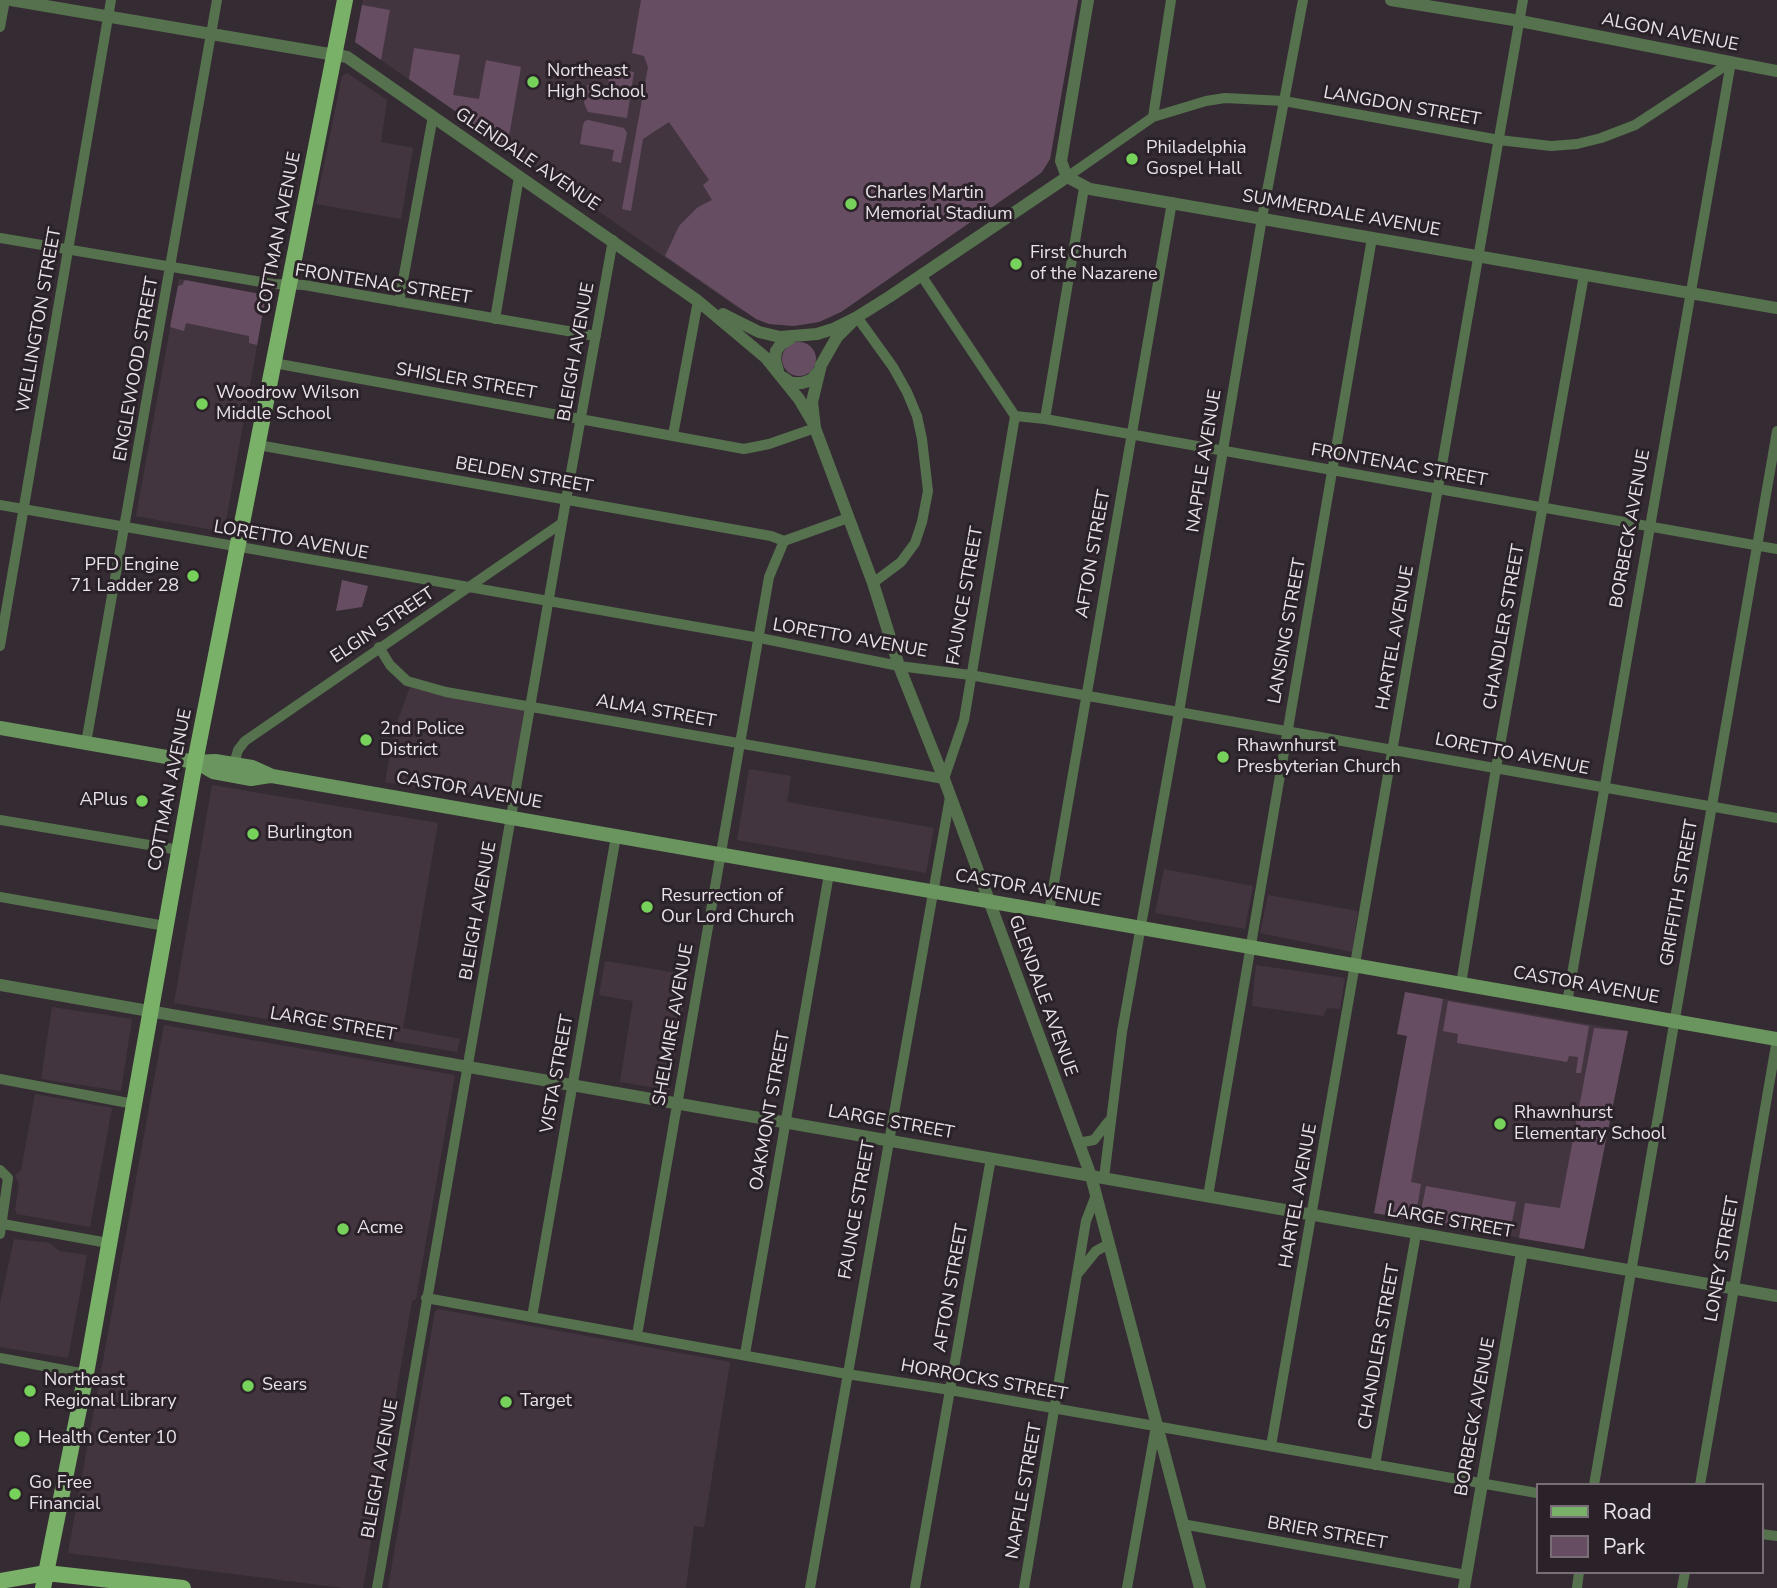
<!DOCTYPE html>
<style>
body{margin:0}
#map{position:relative;width:1777px;height:1588px;overflow:hidden;background:#352c33;font-family:"Nunito Sans",sans-serif}
canvas{display:block}
.legend{position:absolute;left:1536px;top:1483px;width:228px;height:91px;box-sizing:border-box;background:#2b2229;border:2px solid #776f75;margin:0;padding:9px 12px;list-style:none;font-size:21px;color:#e9e3e8}
.legend li{display:flex;align-items:center;gap:14px;height:35px}
.legend b{width:35px;border:2px solid #776f75}
</style>
<div id="map">
<canvas width="1777" height="1588"></canvas>
<ul class="legend">
<li><b style="height:9px;background:#7ab169"></b>Road</li>
<li><b style="height:19px;background:#674d62"></b>Park</li>
</ul>
</div>
<script>
const context = document.querySelector('canvas').getContext('2d');
context.lineJoin = 'round';
function fillPath(path, color) {
  context.fillStyle = color;
  context.fill(path, 'evenodd');
}
function shape(rows) {
  const path = new Path2D();
  for (const r of rows) {
    if (r.length === 3) {
      path.moveTo(r[0] + r[2], r[1]);
      path.arc(r[0], r[1], r[2], 0, 2 * Math.PI);
      continue;
    }
    path.moveTo(r[0], r[1]);
    for (let i = 2; i < r.length; i += 2) path.lineTo(r[i], r[i + 1]);
  }
  return path;
}
function stroke(path, color, width, dash) {
  context.strokeStyle = color;
  context.lineWidth = width;
  context.lineCap = dash ? 'butt' : 'round';
  context.setLineDash(dash || []);
  context.stroke(path);
}
function label(font, color, halo, rows, align = 'center') {
  context.font = font + ' "Nunito Sans",sans-serif';
  context.lineWidth = 6;
  context.setLineDash([]);
  context.textBaseline = 'middle';
  context.strokeStyle = halo;
  context.fillStyle = color;
  for (const [text, x, y, turn = 0] of rows) {
    context.save();
    context.translate(x, y);
    context.rotate((+turn || 0) * Math.PI / 180);
    context.textAlign = isNaN(turn) ? turn : align;
    if (halo) context.strokeText(text, 0, 0);
    context.fillText(text, 0, 0);
    context.restore();
  }
}
const built = shape([
 [363,0,1078,0,1050,159,1042,172,841,312,819,322,794,326,769,324,738,308,355,42],
 [347,73,387,100,381,142,413,148,401,219,316,204,342,76],
 [179,279,266,295,224,532,136,516],
 [410,687,524,710,517,754,508,798,505,802,385,782,395,728],
 [749,769,791,776,787,802,934,828,926,873,737,840],
 [212,785,438,823,403,1028,460,1039,457,1052,174,1003],
 [1164,869,1253,886,1245,929,1155,913],
 [1268,895,1358,911,1352,952,1260,933],
 [605,961,689,975,669,1090,620,1082,633,1001,599,995],
 [1256,965,1345,978,1340,1009,1327,1008,1323,1016,1252,1006],
 [1405,992,1628,1031,1584,1249,1374,1213,1407,1036,1397,1034],
 [52,1007,132,1019,121,1091,41,1079],
 [164,1025,455,1075,416,1299,412,1301,363,1588,343,1588,68,1553],
 [35,1094,112,1108,90,1227,17,1214,15,1210,19,1185,15,1175,21,1170],
 [14,1239,50,1243,59,1251,87,1255,68,1358,0,1347,0,1304],
 [438,1309,730,1362,704,1527,694,1526,686,1588,388,1588,435,1311]
]);
const green = shape([
 [641,0,1078,0,1050,159,1042,172,1034,178,841,312,819,322,794,326,769,324,756,319,665,256,679,226,698,207,712,200,703,185,709,180,669,122,643,139,631,211,622,209,648,67,644,56,632,53],
 [362,5,390,10,381,60,355,42],
 [414,48,460,55,453,95,479,99,486,60,521,67,508,142,520,144,519,155,409,79],
 [616,69,634,72,627,118,588,112,584,103,587,85,607,88,610,72],
 [588,120,624,128,627,133,621,163,612,161,614,150,580,144,583,125,585,121],
 [185,280,266,295,257,345,249,343,249,336,186,323,184,331,170,327,178,286,182,285],
 [799,359,17],
 [342,580,368,586,362,607,336,611],
 [1405,992,1443,999,1411,1182,1421,1184,1415,1220,1374,1213,1407,1036,1397,1034],
 [1448,1001,1589,1026,1581,1073,1576,1073,1578,1057,1569,1056,1567,1062,1457,1043,1458,1034,1443,1031],
 [1594,1028,1628,1031,1584,1249,1519,1238,1525,1203,1560,1208],
 [1426,1186,1516,1202,1509,1236,1419,1221]
]);
const minor = shape([
 [0,27,5,0],
 [1153,117,1171,0],
 [1067,177,1153,117,1206,101,1225,98,1284,101,1499,140,1551,146,1577,144,1601,138,1635,125,1731,62],
 [0,238,273,284,304,285,596,336],
 [921,275,1015,416],
 [399,302,433,116],
 [857,317,893,367,907,392,917,416,922,439,928,491,922,522,915,543,901,562,873,583],
 [495,319,519,177],
 [274,363,744,449,769,444,815,428],
 [1015,416,1045,419,1777,549],
 [1045,419,1084,188],
 [673,435,698,301],
 [258,445,771,536,784,541],
 [0,505,760,638,899,666,970,675,1777,818],
 [0,646,111,0],
 [379,647,390,665,407,681,446,692,944,779,964,720,1015,416],
 [86,743,217,0],
 [234,764,238,750,245,741,562,523],
 [0,820,179,850],
 [0,897,165,926],
 [1049,912,1172,202],
 [1461,984,1496,768,1584,275],
 [1567,1003,1731,62],
 [0,1079,134,1104],
 [1078,1143,1094,1140,1108,1122],
 [0,1170,8,1178,0,1234],
 [1104,1178,1122,1032,1179,712,1262,218,1303,0],
 [1208,1196,1372,238],
 [3,1224,108,1243],
 [1079,1272,1096,1251,1109,1244],
 [426,1298,847,1374,950,1390,1537,1493],
 [532,1317,616,836],
 [637,1335,769,577,784,541,848,518],
 [745,1354,829,874],
 [0,1358,86,1374],
 [1271,1446,1523,0],
 [1375,1465,1416,1234],
 [1594,1485,1777,431],
 [1700,1485,1777,1039],
 [1182,1524,1466,1575],
 [1761,1534,1777,1536],
 [377,1588,566,500,613,240],
 [810,1588,950,797],
 [915,1588,991,1158],
 [1024,1588,1086,1221,1096,1195],
 [1127,1588,1156,1426],
 [1577,1588,1579,1572],
 [1682,1588,1685,1572]
]);
const tertiary = shape([
 [11,0,347,57,698,301,766,358,799,399,812,421],
 [1391,0,1520,21,1777,71],
 [1067,177,1090,189,1777,308],
 [1067,177,1061,161,1088,0],
 [723,314,759,332,780,337,817,334,833,329,857,317,889,297,1067,177],
 [857,317,837,337,821,365,812,402,815,428,873,583,899,666,944,779,1091,1176,1200,1588],
 [778,371,775,360,776,351,781,344,791,338],
 [784,378,791,383,802,383,811,380,819,371],
 [0,985,1777,1296],
 [1464,1588,1522,1252]
]);
const secondary = shape([
 [0,728,195,762,215,761,234,764,252,767,272,776,1777,1039],
 [196,762,213,772,251,779,270,776]
]);
const primary = shape([
 [0,1581,46,1573,183,1588],
 [43,1588,86,1374,195,762,345,0]
]);
const markers = [
 [533,82,7,"#76d25a"],
 [1132,159,7,"#76d25a"],
 [851,204,7,"#76d25a"],
 [1016,264,7,"#76d25a"],
 [202,404,7,"#76d25a"],
 [193,576,7,"#76d25a"],
 [366,740,7,"#76d25a"],
 [1223,757,7,"#76d25a"],
 [142,801,7,"#76d25a"],
 [253,834,7,"#76d25a"],
 [647,907,7,"#76d25a"],
 [1500,1124,7,"#76d25a"],
 [343,1229,7,"#76d25a"],
 [248,1386,7,"#76d25a"],
 [30,1391,7,"#76d25a"],
 [506,1402,7,"#76d25a"],
 [22,1439,9,"#76d25a"],
 [15,1494,7,"#76d25a"]
];
const streetNames = [
 ["ALGON AVENUE",1670,33,11],
 ["LANGDON STREET",1402,107,10],
 ["GLENDALE AVENUE",527,160,34],
 ["SUMMERDALE AVENUE",1341,214,10],
 ["COTTMAN AVENUE",280,233,-79],
 ["FRONTENAC STREET",383,285,9],
 ["WELLINGTON STREET",40,320,-80],
 ["BLEIGH AVENUE",577,352,-80],
 ["ENGLEWOOD STREET",137,369,-80],
 ["SHISLER STREET",466,382,10],
 ["NAPFLE AVENUE",1205,461,-81],
 ["FRONTENAC STREET",1399,466,10],
 ["BELDEN STREET",524,476,10],
 ["BORBECK AVENUE",1631,529,-80],
 ["LORETTO AVENUE",291,541,10],
 ["AFTON STREET",1094,554,-80],
 ["FAUNCE STREET",966,596,-80],
 ["ELGIN STREET",383,626,-34],
 ["CHANDLER STREET",1505,627,-80],
 ["LANSING STREET",1288,631,-80],
 ["HARTEL AVENUE",1396,638,-80],
 ["LORETTO AVENUE",850,639,10],
 ["ALMA STREET",656,712,10],
 ["LORETTO AVENUE",1512,755,11],
 ["COTTMAN AVENUE",171,790,-79],
 ["CASTOR AVENUE",469,791,10],
 ["CASTOR AVENUE",1028,889,10],
 ["GRIFFITH STREET",1680,893,-80],
 ["BLEIGH AVENUE",479,911,-80],
 ["CASTOR AVENUE",1586,986,10],
 ["GLENDALE AVENUE",1042,996,70],
 ["LARGE STREET",333,1025,10],
 ["SHELMIRE AVENUE",674,1025,-80],
 ["VISTA STREET",558,1074,-80],
 ["OAKMONT STREET",771,1111,-80],
 ["LARGE STREET",891,1123,10],
 ["HARTEL AVENUE",1299,1196,-80],
 ["FAUNCE STREET",858,1210,-80],
 ["LARGE STREET",1450,1222,10],
 ["LONEY STREET",1723,1259,-80],
 ["AFTON STREET",952,1288,-80],
 ["CHANDLER STREET",1380,1347,-80],
 ["HORROCKS STREET",984,1381,10],
 ["BORBECK AVENUE",1476,1417,-80],
 ["BLEIGH AVENUE",381,1469,-80],
 ["NAPFLE STREET",1025,1491,-80],
 ["BRIER STREET",1327,1534,10]
];
const poiNames = [
 ["Northeast",547,72],
 ["High School",547,93],
 ["Philadelphia",1146,149],
 ["Gospel Hall",1146,170],
 ["Charles Martin",865,194],
 ["Memorial Stadium",865,215],
 ["First Church",1030,254],
 ["of the Nazarene",1030,275],
 ["Woodrow Wilson",216,394],
 ["Middle School",216,415],
 ["PFD Engine",179,566,"right"],
 ["71 Ladder 28",179,587,"right"],
 ["2nd Police",380,730],
 ["District",380,751],
 ["Rhawnhurst",1237,747],
 ["Presbyterian Church",1237,768],
 ["APlus",128,801,"right"],
 ["Burlington",267,834],
 ["Resurrection of",661,897],
 ["Our Lord Church",661,918],
 ["Rhawnhurst",1514,1114],
 ["Elementary School",1514,1135],
 ["Acme",357,1229],
 ["Northeast",44,1381],
 ["Regional Library",44,1402],
 ["Sears",262,1386],
 ["Target",520,1402],
 ["Health Center 10",38,1439],
 ["Go Free",29,1484],
 ["Financial",29,1505]
];
fillPath(built, '#42353f');
fillPath(green, '#674d62');
stroke(minor, '#56714e', 10);
stroke(tertiary, '#56714e', 12);
stroke(secondary, '#6a955e', 14);
stroke(primary, '#7ab169', 16);
for (const [x, y, r, color] of markers) {
  const dot = new Path2D();
  dot.arc(x, y, r, 0, 2 * Math.PI);
  context.fillStyle = color;
  context.fill(dot);
  stroke(dot, '#2b2229', 2.5);
}
label('18px', '#e9e3e8', '#2b2229', streetNames);
label('18px', '#e9e3e8', '#2b2229', poiNames, 'left');
</script>
